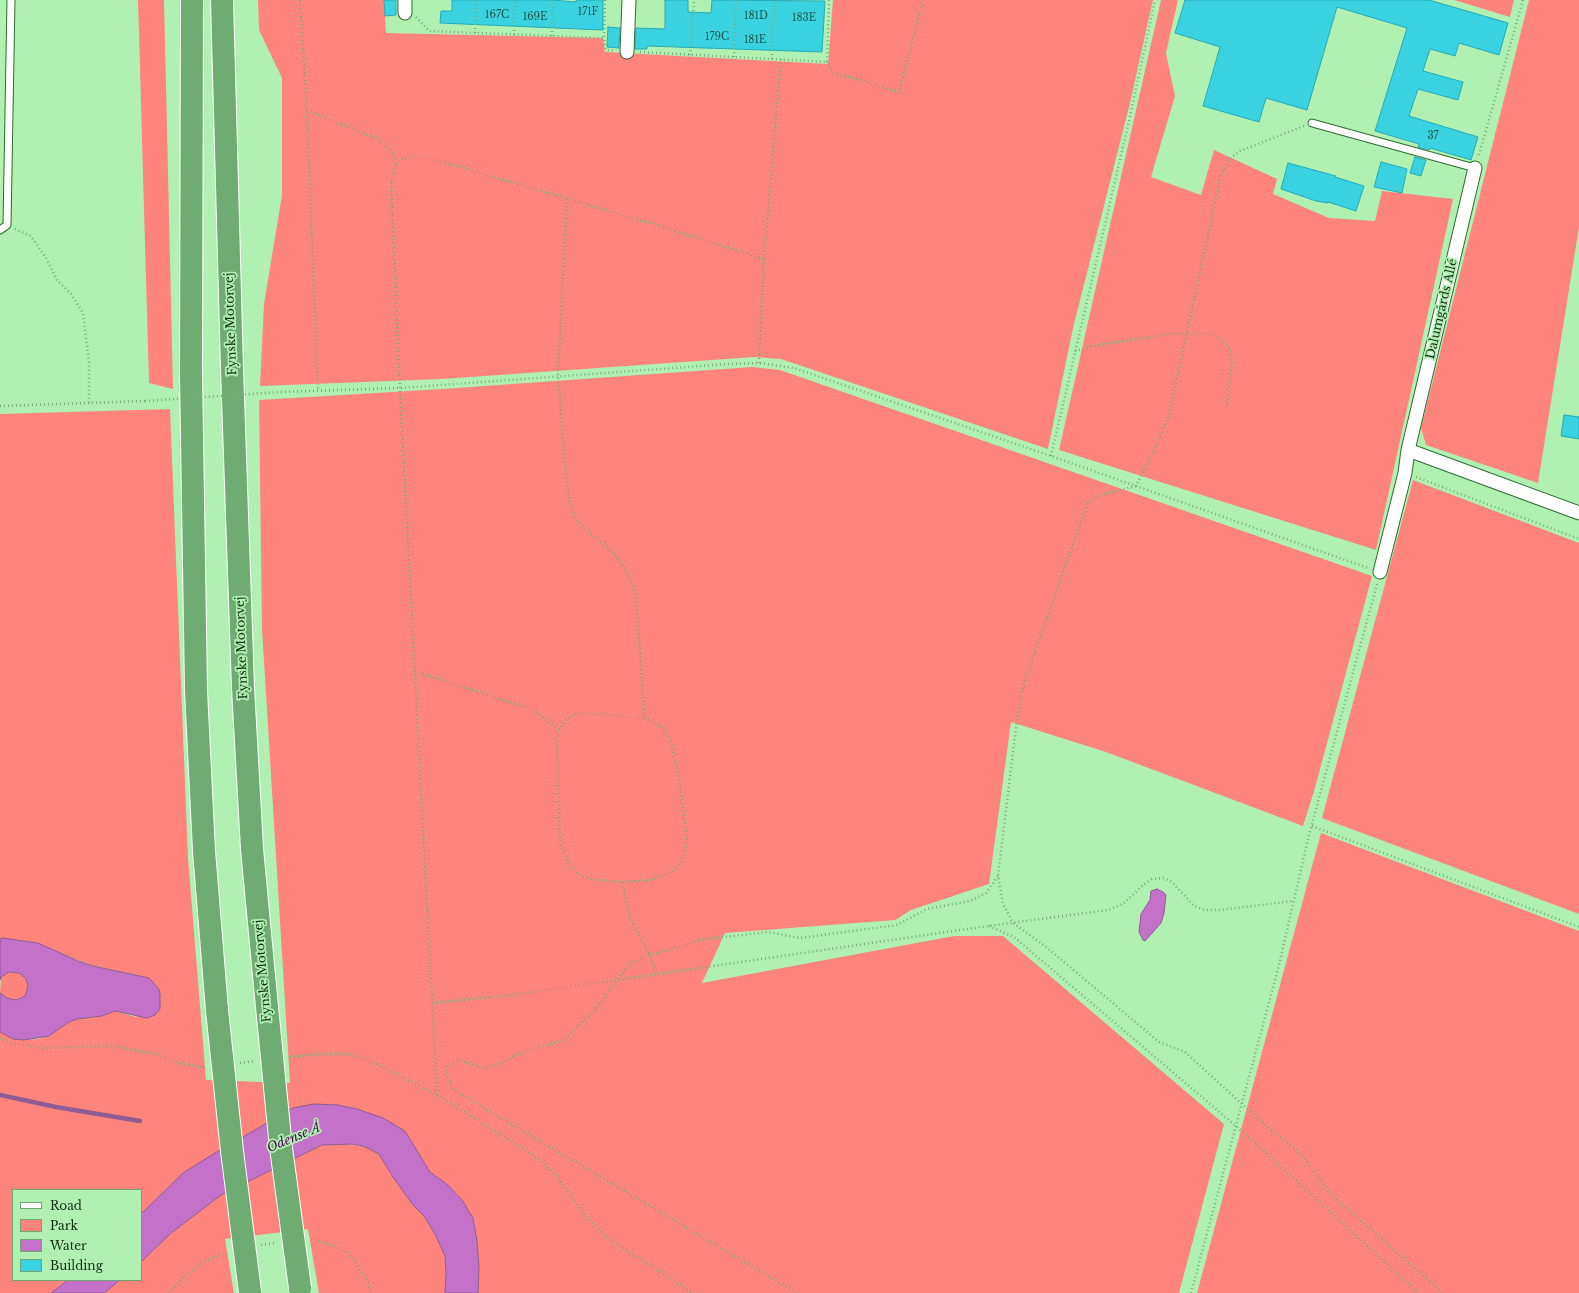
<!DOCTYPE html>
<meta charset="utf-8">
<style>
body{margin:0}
#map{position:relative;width:1579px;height:1293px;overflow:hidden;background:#b0f1b1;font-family:"Libre Baskerville",serif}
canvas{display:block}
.legend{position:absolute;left:12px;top:1189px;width:130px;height:92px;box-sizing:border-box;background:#b0f1b1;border:1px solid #71a373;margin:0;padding:5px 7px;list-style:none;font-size:12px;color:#132d15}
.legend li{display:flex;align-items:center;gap:8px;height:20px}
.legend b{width:20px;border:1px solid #71a373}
</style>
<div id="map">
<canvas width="1579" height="1293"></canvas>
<ul class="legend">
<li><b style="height:5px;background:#fff"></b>Road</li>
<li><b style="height:11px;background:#fe847c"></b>Park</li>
<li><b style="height:11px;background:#c471c9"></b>Water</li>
<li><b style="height:11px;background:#3ad2e1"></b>Building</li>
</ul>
</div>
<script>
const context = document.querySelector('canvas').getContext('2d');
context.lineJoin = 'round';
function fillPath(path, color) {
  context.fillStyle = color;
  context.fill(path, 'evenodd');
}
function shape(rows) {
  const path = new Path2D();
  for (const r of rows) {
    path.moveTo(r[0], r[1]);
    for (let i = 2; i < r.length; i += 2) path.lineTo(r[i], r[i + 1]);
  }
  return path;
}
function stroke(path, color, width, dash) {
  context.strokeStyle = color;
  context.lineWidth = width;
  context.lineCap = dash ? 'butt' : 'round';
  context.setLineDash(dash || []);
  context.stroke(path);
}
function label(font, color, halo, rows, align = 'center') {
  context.font = font + ' "Libre Baskerville",serif';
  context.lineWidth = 3.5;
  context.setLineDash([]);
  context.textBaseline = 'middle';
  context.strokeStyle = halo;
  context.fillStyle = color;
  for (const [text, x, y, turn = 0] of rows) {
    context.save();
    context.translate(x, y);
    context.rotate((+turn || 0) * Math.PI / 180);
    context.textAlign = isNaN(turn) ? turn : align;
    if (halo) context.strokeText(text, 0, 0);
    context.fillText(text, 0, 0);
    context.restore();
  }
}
const green = shape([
 [138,0,164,0,173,389,149,383],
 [258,0,384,0,386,33,603,38,605,52,828,64,833,0,1153,0,1130,103,1073,328,1048,449,781,359,754,357,442,379,260,386,264,304,282,195,282,78,259,30],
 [1161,0,1178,0,1166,53,1175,96,1151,177,1201,195,1214,150,1277,179,1273,194,1329,218,1375,221,1382,191,1453,199,1376,550,1059,450],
 [1454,0,1514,0,1510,17],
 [1529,0,1579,0,1579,227,1538,483,1426,445,1421,428],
 [752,367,780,370,1372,576,1315,788,1303,826,1106,752,1011,722,989,884,911,910,895,920,725,933,702,983,954,936,1003,936,1224,1124,1179,1293,478,1293,479,1268,477,1241,473,1218,462,1200,448,1185,430,1172,405,1131,357,1109,338,1105,314,1104,183,1173,141,1214,141,1190,13,1190,13,1280,68,1280,51,1293,0,1293,0,1032,13,1039,24,1040,38,1039,49,1036,69,1022,77,1019,102,1016,115,1011,136,1017,160,994,159,989,149,978,94,966,21,940,0,939,0,414,170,409,188,858,206,1080,290,1083,262,629,259,400,442,389],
 [1413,480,1579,543,1579,914,1322,818],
 [1321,833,1579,931,1579,1293,1197,1293],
 [9,972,19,973,26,979,28,986,25,996,16,1000,7,999,0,993,1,977],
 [348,1144,363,1146,379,1154,393,1177,413,1205,424,1216,435,1234,445,1256,446,1273,445,1293,319,1293,308,1229,225,1239,234,1293,104,1293,120,1280,141,1280,141,1262,170,1234,221,1195,322,1145]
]);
const water = shape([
 [1157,889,1163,892,1166,895,1164,913,1161,923,1145,941,1143,940,1139,932,1141,914,1150,900,1151,891,1157,889],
 [3,938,38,943,78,961,93,966,149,978,159,989,160,994,160,1009,155,1015,147,1018,115,1011,102,1016,77,1019,69,1022,49,1036,24,1040,13,1039,0,1032,0,993,7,998,16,1000,25,996,28,986,26,979,19,973,9,972,1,977,0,980,0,939,3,938],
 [314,1104,338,1105,357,1109,383,1118,405,1131,430,1172,448,1185,462,1200,473,1218,477,1241,479,1268,478,1293,445,1293,446,1273,445,1256,435,1234,424,1216,413,1205,393,1177,379,1154,363,1146,352,1144,322,1145,221,1195,170,1234,141,1262,141,1214,183,1173,215,1153,293,1108,314,1104],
 [68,1280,120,1280,104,1293,51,1293,68,1280]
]);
const stream = shape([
 [0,1095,56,1107,140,1121]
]);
const building = shape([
 [384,0,396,0,396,15,385,16,384,0],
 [452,0,552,0,576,2,576,0,603,0,603,30,440,23,441,11,452,11,452,0],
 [665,0,688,0,688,12,711,13,712,0,825,1,822,52,647,46,647,49,635,49,636,28,665,29,665,0],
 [1185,0,1429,0,1508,23,1499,55,1459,43,1455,56,1430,49,1423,71,1463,82,1458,100,1418,89,1409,116,1478,137,1471,160,1430,148,1429,150,1418,147,1419,144,1375,131,1407,28,1337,7,1307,110,1266,98,1259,122,1203,106,1220,47,1175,33,1185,0],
 [608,27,620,28,619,48,607,47,608,27],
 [1415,157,1426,160,1421,176,1410,173,1415,157],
 [1381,162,1407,169,1402,193,1374,187,1381,162],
 [1288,163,1336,176,1335,177,1364,186,1356,211,1328,202,1328,203,1316,201,1281,189,1288,163],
 [1564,415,1579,417,1579,439,1561,436,1564,415]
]);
const path = shape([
 [300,0,307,110,318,390],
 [605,0,604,38,606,50,615,51],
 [416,17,429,31,604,38],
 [475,33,476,0],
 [514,35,515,0],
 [552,36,553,0],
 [640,52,827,62,829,0],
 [690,55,694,0],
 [734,57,736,0],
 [772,59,774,0],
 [827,62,832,72,899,92,923,0],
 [307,110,378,139,394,154,396,165],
 [1304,126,1240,151,1229,159,1220,179,1169,415,1158,442,1136,486,1104,494,1088,502,1023,686,1017,719,998,876,1003,904,1013,923,1045,946,1159,1042,1185,1052,1242,1104,1304,1157,1329,1193,1443,1293],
 [1479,155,1523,0],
 [567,198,558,376,566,476,570,502,576,519,591,534,612,551,624,567,636,594,644,712,646,719,661,726,671,741,679,779,687,838,684,858,673,871,651,880,622,882,592,879,581,876,569,865,560,843,557,737,563,722,574,714,604,714,646,719],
 [15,229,31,236,46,258,57,280,71,294,83,313,89,362,89,403],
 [1075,351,1098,345,1167,334,1204,333,1218,337,1229,346,1232,364,1227,404],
 [759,363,764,259,781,59],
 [281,392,400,388,728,364,759,363,794,368,1051,456,1368,568],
 [0,406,145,401],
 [1051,456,1129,121,1155,0],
 [1416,477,1579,539],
 [415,671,534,710,560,730],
 [1312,826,1579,927],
 [622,882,630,918,650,955,656,973],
 [989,926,1014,937,1236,1126,1419,1293],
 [432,1003,509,995,617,980,988,926,1108,910,1123,904,1143,885,1152,879,1164,878,1172,882,1194,906,1205,910,1220,910,1293,901],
 [0,1038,11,1043,43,1048,115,1046,155,1054,180,1063,199,1067,205,1067],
 [290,1057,319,1054,346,1054,371,1061,437,1095,532,1154,557,1176,583,1213,606,1237,693,1293],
 [240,1063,255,1061],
 [437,1095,400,388,391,182,396,165,404,158,415,156,433,159,660,226,764,259],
 [311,1239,316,1239,349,1253,366,1277,371,1293],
 [261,1245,276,1243],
 [169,1293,186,1275,204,1261,227,1252],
 [797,1293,454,1090,445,1072,449,1064,461,1060,473,1065,488,1069,518,1054,564,1040,594,1011,630,963,650,955,706,939,768,932,800,938,897,925,927,909,970,901,986,893,998,876],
 [1191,1293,1278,969,1309,835,1377,584]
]);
const lane = shape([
 [1312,123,1475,168],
 [0,230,7,225,11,0]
]);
const street = shape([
 [405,0,405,13],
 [627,52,629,0],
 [1408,450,1579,513],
 [1380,572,1405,473,1408,450,1475,168]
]);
const highway = shape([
 [192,0,191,373,196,691,204,851,217,1010],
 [222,0,232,369,243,688,252,849,267,1007]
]);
const pathBridge = shape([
 [145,401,281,392]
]);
const highwayBridge = shape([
 [267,1007,281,1148,300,1288],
 [217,1010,232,1151,250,1292]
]);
const numberNames = [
 ["171F",588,12],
 ["167C",497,15],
 ["181D",756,16],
 ["169E",535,17],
 ["183E",804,18],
 ["179C",717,37],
 ["181E",755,40],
 ["37",1433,136]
];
const streetNames = [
 ["Dalumgårds Allé",1442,309,-77],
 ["Fynske Motorvej",231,324,-92],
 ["Fynske Motorvej",242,648,-92],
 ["Fynske Motorvej",263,971,-95]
];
const waterNames = [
 ["Odense Å",294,1138,-23]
];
fillPath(green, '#fe847c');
fillPath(water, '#c471c9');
stroke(water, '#8f5d93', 1);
stroke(stream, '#8f5d93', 4.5);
fillPath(building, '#3ad2e1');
stroke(building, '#25aab8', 1);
stroke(lane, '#2e6c34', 9);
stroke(street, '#2e6c34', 15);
stroke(highway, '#fff', 24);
stroke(path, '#79ad7b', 2.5, [1, 3]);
stroke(lane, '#fff', 7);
stroke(street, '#fff', 13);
stroke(highway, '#6fac71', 22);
stroke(highwayBridge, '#fff', 24, []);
stroke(pathBridge, '#79ad7b', 2.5, [1, 3]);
stroke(highwayBridge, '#6fac71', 22);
label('10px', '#1d5648', null, numberNames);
label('12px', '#132d15', '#b0f1b1', streetNames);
label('italic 13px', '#54015a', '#b0f1b1', waterNames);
</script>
